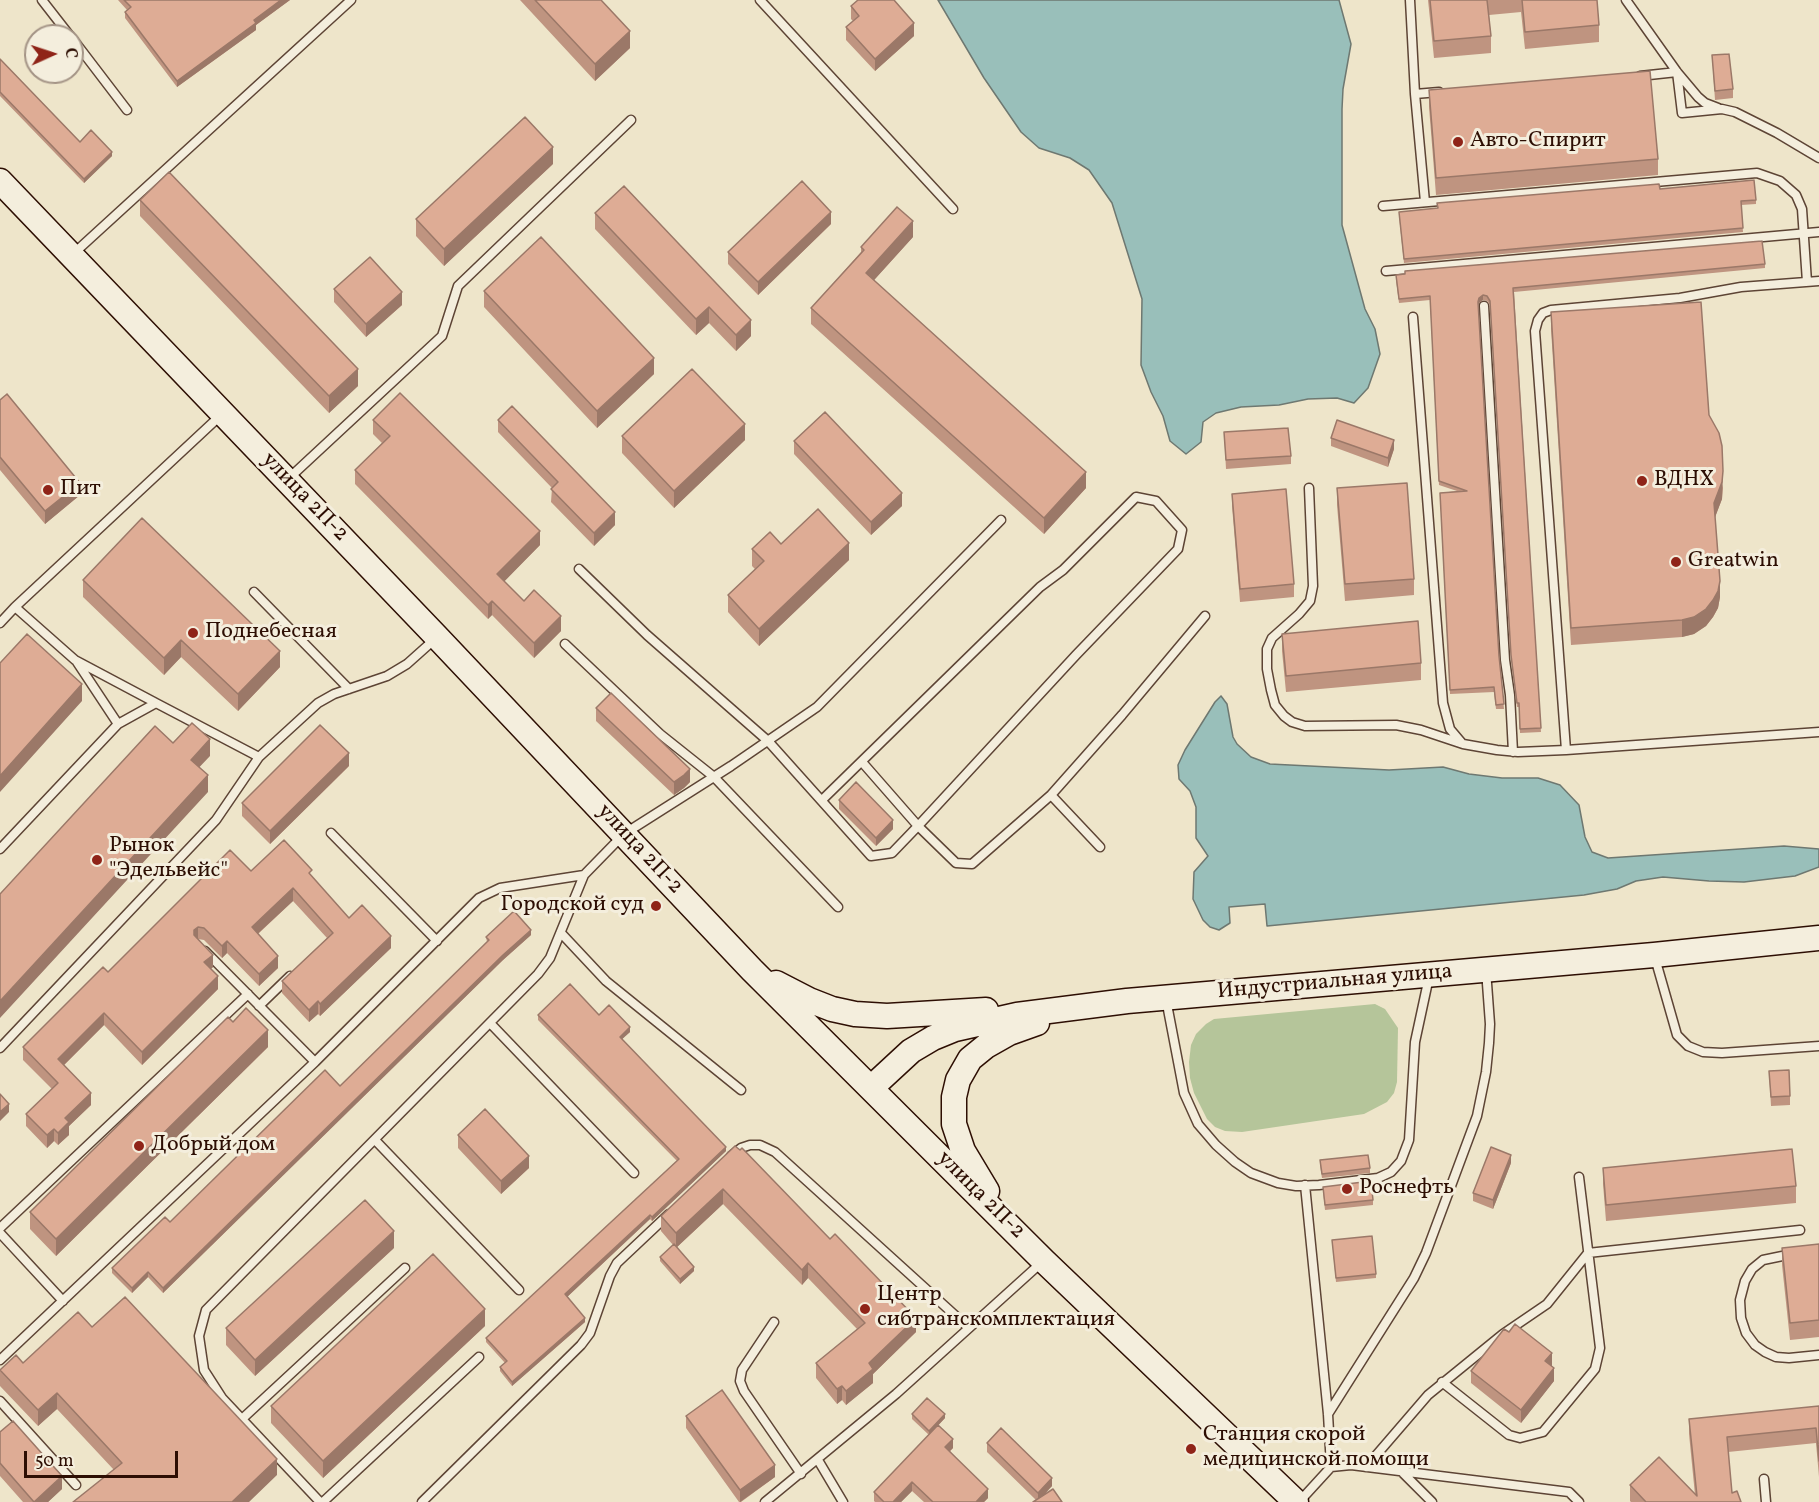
<!DOCTYPE html>
<meta charset="utf-8">
<style>
body{margin:0}
#map{position:relative;width:1819px;height:1502px;overflow:hidden;background:#eee5ca;font-family:Vollkorn,serif}
canvas{display:block}
.north{position:absolute;left:24px;top:24px;width:60px;height:60px;box-sizing:border-box;background:#f4eedd;border:2px solid #a49486;border-radius:50%;rotate:87deg;font-size:16px;font-weight:700;line-height:24px;text-align:center;color:#2d0e03}
.north::after{content:'';display:block;margin:auto;width:21px;height:27px;background:#8f2418;clip-path:polygon(50% 0,100% 100%,50% 72%,0 100%)}
.scale{position:absolute;left:24px;top:1451px;width:154px;height:27px;box-sizing:border-box;border:3px solid #2d0e03;border-top:0;padding-left:8px;font-size:18px;line-height:21px;white-space:nowrap;color:#2d0e03;-webkit-text-stroke:4px #f4eedd;paint-order:stroke}
</style>
<div id="map">
<canvas width="1819" height="1502"></canvas>
<div class="north">С</div>
<div class="scale">50 m</div>
</div>
<script>
const context = document.querySelector('canvas').getContext('2d');
context.lineJoin = 'round';
function fillPath(path, color) {
  context.fillStyle = color;
  context.fill(path, 'evenodd');
}
function shape(rows) {
  const path = new Path2D();
  for (const r of rows) {
    path.moveTo(r[0], r[1]);
    for (let i = 2; i < r.length; i += 2) path.lineTo(r[i], r[i + 1]);
  }
  return path;
}
function stroke(path, color, width, dash) {
  context.strokeStyle = color;
  context.lineWidth = width;
  context.lineCap = dash ? 'butt' : 'round';
  context.setLineDash(dash || []);
  context.stroke(path);
}
function label(font, color, halo, rows, align = 'center') {
  context.font = font + ' Vollkorn,serif';
  context.lineWidth = 6;
  context.setLineDash([]);
  context.textBaseline = 'middle';
  context.strokeStyle = halo;
  context.fillStyle = color;
  for (const [text, x, y, turn = 0] of rows) {
    context.save();
    context.translate(x, y);
    context.rotate((+turn || 0) * Math.PI / 180);
    context.textAlign = isNaN(turn) ? turn : align;
    if (halo) context.strokeText(text, 0, 0);
    context.fillText(text, 0, 0);
    context.restore();
  }
}
const green = shape([
 [1375,1004,1385,1009,1398,1028,1397,1082,1394,1093,1387,1102,1364,1114,1242,1132,1225,1131,1215,1127,1207,1119,1194,1093,1190,1078,1189,1062,1191,1045,1196,1034,1206,1024,1214,1019]
]);
const water = shape([
 [938,0,1339,0,1351,44,1343,89,1342,109,1342,225,1365,309,1375,329,1380,354,1368,388,1354,403,1337,398,1308,399,1279,405,1241,407,1216,413,1203,422,1201,442,1186,454,1170,441,1163,416,1151,392,1141,365,1142,299,1112,203,1089,170,1070,158,1039,148,1021,132,984,78,938,0],
 [1221,696,1227,704,1233,737,1237,744,1251,757,1270,764,1389,770,1443,767,1469,774,1502,778,1538,778,1560,785,1579,805,1585,837,1592,852,1608,858,1784,846,1819,849,1819,867,1795,876,1744,882,1709,881,1663,877,1636,881,1617,889,1584,895,1267,926,1265,904,1229,907,1230,923,1219,930,1210,927,1203,920,1193,899,1194,872,1208,856,1196,838,1196,807,1190,791,1179,779,1178,765,1185,750,1215,702,1221,696]
]);
const service = shape([
 [42,0,70,36],
 [760,0,953,209],
 [1410,0,1415,94,1425,202],
 [1626,0,1677,72,1698,97,1705,103,1718,108],
 [72,38,127,110],
 [1640,76,1677,72,1682,113,1722,109,1735,112,1777,133,1819,158],
 [1415,94,1439,92],
 [1383,206,1757,173,1780,181,1796,195,1802,209,1807,282],
 [72,255,351,0],
 [1386,271,1819,232],
 [1819,281,1741,287,1680,298,1551,310,1543,313,1538,320,1535,331,1566,750,1819,732],
 [1484,306,1505,660,1510,695,1513,752],
 [1413,317,1443,703,1450,729,1461,742],
 [287,480,442,336,458,286,631,120],
 [1309,488,1313,586,1310,601,1299,614,1272,638,1267,649,1267,669,1271,690,1275,705,1284,716,1292,722,1305,726,1396,725,1421,730,1463,744,1497,750,1518,752,1566,750],
 [579,569,647,635,768,741,871,856,892,853,918,826,1076,655,1178,549,1182,530,1156,501,1136,497,1063,570,1040,587,822,800],
 [254,592,349,689],
 [0,623,15,607],
 [565,644,660,734,714,777,838,907],
 [77,662,118,724],
 [156,703,259,757],
 [862,762,918,826,956,863,972,864,1051,795,1122,715,1205,616],
 [1051,795,1100,847],
 [331,833,437,941],
 [0,849,118,724,156,703,75,660,15,607,221,415],
 [561,933,606,981,741,1090],
 [205,951,315,1062],
 [1655,958,1677,1035,1688,1046,1703,1052,1722,1053,1819,1046],
 [1166,999,1184,1093,1198,1124,1216,1145,1235,1162,1251,1173,1278,1183,1296,1186,1319,1185,1378,1178,1391,1172,1401,1161,1409,1140,1415,1042,1429,977],
 [259,1006,290,976],
 [490,1023,634,1173],
 [0,1048,216,820,259,757,318,703,334,694,387,676,407,664,435,639],
 [375,1140,519,1290],
 [731,1156,741,1148,750,1145,760,1145,775,1152,969,1328],
 [0,1228,248,994],
 [0,1233,63,1301],
 [1792,1254,1763,1260,1752,1269,1745,1281,1740,1300,1741,1318,1746,1333,1755,1345,1765,1352,1776,1357,1789,1358,1819,1355],
 [774,1322,742,1370,740,1381,744,1391,801,1474],
 [0,1360,315,1062,479,898,500,888,584,875,624,834,731,766,817,707,1001,520],
 [1442,1382,1509,1435,1520,1438,1543,1432,1595,1369,1600,1348,1579,1177],
 [0,1401,76,1485],
 [1328,1414,1414,1278,1426,1253,1477,1116,1486,1072,1489,1043,1490,1024,1486,970],
 [242,1419,405,1268],
 [818,1460,843,1502],
 [1331,1467,1351,1465,1569,1492,1579,1502],
 [1366,1467,1428,1395,1503,1334,1547,1304,1588,1253,1800,1230],
 [1403,1473,1432,1502],
 [1764,1479,1766,1502],
 [320,1502,222,1398,204,1370,199,1336,206,1310,538,974,550,958,584,875],
 [323,1502,479,1357],
 [422,1502,581,1345,590,1333,610,1276,617,1263,669,1214],
 [765,1502,896,1394,1041,1263],
 [1299,1502,1331,1467,1328,1414,1305,1185]
]);
const secondary = shape([
 [0,181,437,637,752,970,1044,1261,1296,1502],
 [776,983,809,1000,832,1009,855,1014,887,1016,986,1010],
 [871,1088,911,1051,933,1038,955,1029,1017,1015,1127,1001,1654,955,1819,938],
 [987,1191,963,1151,954,1124,954,1097,958,1080,970,1059,986,1046,1009,1033,1037,1023]
]);
const wall = shape([
 [118,0,290,0,256,25,256,30,177,87,125,18,125,12,127,10],
 [520,0,601,0,630,48,595,81],
 [1428,0,1597,0,1599,25,1599,42,1525,49,1521,12,1489,15,1491,36,1491,53,1434,58],
 [851,6,914,36,875,71,846,40,846,27,853,21,851,19],
 [1712,55,1733,89,1733,98,1715,100],
 [0,59,80,142,112,156,84,183,0,96],
 [1429,90,1658,159,1658,175,1436,195,1429,107],
 [553,164,444,266,416,236,416,219],
 [1660,189,1756,200,1756,204,1741,205,1743,232,1404,263,1399,216],
 [140,200,358,386,329,413,140,216],
 [595,213,751,336,736,351,709,323,696,335,595,229],
 [831,224,758,295,728,264,728,252],
 [913,237,874,280,1086,488,1044,534,811,324,811,308,861,252,861,247],
 [1765,264,1765,268,1514,292,1541,732,1520,733,1519,707,1517,707,1511,659,1490,305,1487,301,1483,300,1479,303,1478,306,1499,656,1504,709,1496,709,1494,692,1450,694,1440,493,1457,491,1439,485,1430,300,1399,303,1396,280],
 [334,289,402,305,366,337,334,302],
 [484,291,654,374,597,428,484,307],
 [1551,312,1709,415,1723,488,1722,499,1715,517,1720,597,1718,608,1713,617,1706,626,1694,634,1682,637,1571,645,1551,329],
 [0,400,80,495,45,524,0,470],
 [373,420,540,545,504,581,524,601,561,631,534,658,492,615,488,619,355,484,355,470,382,443,373,434],
 [498,420,615,525,594,546,551,502,552,488,498,432],
 [1224,432,1291,456,1291,464,1226,469],
 [622,436,745,440,674,508,622,453],
 [1331,438,1394,449,1388,467,1331,446],
 [794,441,902,506,871,535,794,454],
 [1337,488,1414,579,1414,595,1345,601,1337,505],
 [1232,494,1294,584,1294,597,1240,602,1232,506],
 [752,549,849,560,759,646,728,612,728,595,755,569,752,566],
 [83,580,280,667,238,711,181,657,164,675,83,597],
 [1282,634,1421,663,1421,680,1286,692,1282,651],
 [596,708,690,782,684,788,674,795,596,721],
 [349,766,270,844,242,816,242,803],
 [839,800,893,829,876,846,839,809],
 [251,871,312,877,349,918,391,948,320,1016,318,1014,309,1022,282,993,282,981,327,938,293,901,258,934,278,968,259,986,227,953,222,958,204,940,198,939,213,967,211,969,218,989,142,1065,104,1025,64,1065,91,1105,69,1126,69,1135,58,1145,54,1141,47,1148,26,1126,26,1114,52,1089,23,1060,23,1047,108,972],
 [531,935,503,960,163,1293,148,1277,132,1293,112,1273,112,1268,340,1086,487,942,486,937],
 [538,1015,599,1015,630,1032,622,1039,726,1151,652,1221,650,1219,567,1297,585,1322,512,1386,500,1371,500,1367,505,1363,486,1342,486,1338,677,1161,538,1020],
 [233,1022,268,1047,56,1256,30,1229,30,1212],
 [1769,1071,1790,1096,1790,1105,1771,1106],
 [458,1135,529,1168,501,1194,458,1148],
 [735,1146,916,1332,873,1374,873,1383,846,1405,842,1400,837,1404,816,1378,816,1363,857,1329,808,1278,802,1285,723,1204,677,1247,694,1271,680,1284,660,1261,660,1257,673,1245,661,1231,661,1216],
 [1511,1163,1493,1209,1473,1201,1473,1193],
 [1320,1165,1370,1168,1370,1173,1322,1178],
 [1603,1168,1796,1186,1796,1203,1606,1221,1603,1184],
 [1323,1191,1373,1200,1373,1205,1325,1210],
 [1332,1240,1376,1274,1376,1278,1336,1282],
 [1819,1244,1819,1337,1790,1340,1782,1265,1782,1248],
 [394,1248,255,1376,226,1345,226,1328],
 [485,1326,323,1478,271,1423,271,1406],
 [92,1327,277,1475,114,1470,57,1409,38,1426,0,1386,0,1370,23,1363],
 [1552,1366,1554,1381,1521,1423,1471,1383,1471,1371],
 [1819,1406,1819,1477,1816,1443,1728,1452,1732,1493,1741,1502,1631,1502,1630,1501,1630,1485,1695,1495,1689,1434,1689,1419],
 [912,1414,945,1418,934,1430,953,1448,950,1451,988,1498,984,1502,924,1502,912,1491,901,1502,875,1502,874,1501,874,1492,929,1435,912,1419],
 [686,1416,775,1477,741,1502,739,1502,686,1428],
 [0,1432,62,1489,48,1502,23,1502,0,1476],
 [987,1443,1052,1486,1036,1500,987,1452]
]);
const shadedWall = shape([
 [281,0,290,0,256,25,256,30,177,87,177,81,254,20],
 [914,23,914,36,875,71,875,59],
 [630,31,630,48,595,81,595,64],
 [553,147,553,164,444,266,444,249],
 [112,152,112,156,84,183,84,179],
 [831,212,831,224,758,295,758,282],
 [913,221,913,237,866,289,866,273],
 [402,292,402,305,366,337,366,324],
 [1483,295,1483,300,1479,303,1478,306,1479,298],
 [709,307,709,323,696,335,696,319],
 [751,320,751,336,736,351,736,335],
 [654,358,654,374,597,428,597,411],
 [358,369,358,386,329,413,329,396],
 [745,424,745,440,674,508,674,491],
 [1394,440,1394,449,1388,467,1388,458],
 [1723,471,1722,499,1714,520,1714,503],
 [1086,472,1086,488,1044,534,1044,518],
 [80,483,80,495,45,524,45,511],
 [902,493,902,506,871,535,871,522],
 [615,512,615,525,594,546,594,533],
 [540,531,540,545,497,589,497,574],
 [849,543,849,560,759,646,759,629],
 [1720,581,1720,597,1718,608,1713,617,1706,626,1694,634,1682,637,1682,620],
 [492,601,492,615,488,619,488,605],
 [561,616,561,631,534,658,534,643],
 [181,640,181,657,164,675,164,658],
 [280,651,280,667,238,711,238,694],
 [82,684,82,701,0,792,0,776],
 [210,739,210,756,191,776,191,760],
 [349,753,349,766,270,844,270,831],
 [690,769,690,782,684,788,674,795,674,782],
 [208,775,208,792,0,1018,0,1001],
 [893,820,893,829,876,846,876,838],
 [293,888,293,901,252,939,252,927],
 [198,927,198,939,194,943,194,930],
 [531,930,531,935,503,960,163,1293,163,1288,503,955],
 [391,936,391,948,320,1016,320,1004],
 [227,941,227,953,222,958,222,946],
 [213,955,213,967,204,975,204,962],
 [278,956,278,968,259,986,259,974],
 [218,976,218,989,142,1065,142,1052],
 [318,1001,318,1014,309,1022,309,1010],
 [104,1013,104,1025,58,1071,58,1059],
 [630,1027,630,1032,620,1041,620,1037],
 [268,1030,268,1047,56,1256,56,1239],
 [91,1093,91,1105,69,1126,69,1135,58,1145,58,1133,65,1118],
 [9,1104,9,1112,0,1121,0,1112],
 [54,1129,54,1141,47,1148,47,1135],
 [726,1147,726,1151,652,1221,652,1217],
 [1511,1155,1511,1163,1493,1209,1493,1200],
 [529,1156,529,1168,501,1194,501,1181],
 [723,1189,723,1204,676,1248,676,1233],
 [650,1215,650,1219,565,1299,565,1294],
 [394,1231,394,1248,255,1376,255,1360],
 [808,1263,808,1278,802,1285,802,1270],
 [694,1267,694,1271,680,1284,680,1279],
 [148,1272,148,1277,132,1293,132,1288],
 [485,1309,485,1326,323,1478,323,1461],
 [585,1318,585,1322,512,1386,512,1382],
 [916,1318,916,1332,873,1374,873,1383,846,1405,846,1391,869,1363],
 [1552,1353,1552,1366,1545,1374,1545,1361],
 [1554,1368,1554,1381,1521,1423,1521,1410],
 [842,1386,842,1400,837,1404,837,1389],
 [57,1393,57,1409,38,1426,38,1410],
 [945,1414,945,1418,929,1435,929,1431],
 [953,1439,953,1448,945,1456,945,1447],
 [277,1459,277,1475,249,1502,232,1502],
 [775,1465,775,1477,740,1502,740,1490],
 [62,1476,62,1489,48,1502,34,1502],
 [1052,1478,1052,1486,1038,1502,1038,1493],
 [912,1482,912,1491,901,1502,893,1502],
 [988,1489,988,1498,984,1502,976,1502]
]);
const building = shape([
 [124,0,281,0,254,20,256,23,177,81,125,12,131,7,124,0],
 [535,0,601,0,630,31,595,64,535,0],
 [858,0,894,0,914,23,875,59,846,27,859,16,851,6,858,0],
 [1430,0,1487,0,1491,36,1434,41,1430,0],
 [1522,0,1597,0,1599,25,1525,32,1522,0],
 [1729,54,1733,89,1715,91,1712,55,1729,54],
 [0,59,80,142,91,130,112,152,84,179,0,92,0,59],
 [1650,71,1658,159,1436,178,1429,90,1650,71],
 [525,117,553,147,444,249,416,219,525,117],
 [169,172,358,369,329,396,140,200,169,172],
 [1754,180,1756,200,1741,201,1743,228,1404,259,1399,212,1438,208,1437,203,1659,184,1660,189,1754,180],
 [802,181,831,212,758,282,728,252,802,181],
 [624,186,751,320,736,335,709,307,696,319,595,213,624,186],
 [897,207,913,221,866,273,1086,472,1044,518,811,308,864,250,861,247,897,207],
 [541,237,654,358,597,411,484,291,541,237],
 [1762,241,1765,264,1513,288,1541,728,1520,729,1519,703,1517,703,1511,655,1490,301,1487,296,1483,295,1479,298,1478,302,1499,656,1504,704,1496,705,1494,687,1450,690,1440,493,1467,491,1439,481,1430,296,1399,299,1396,275,1405,274,1405,271,1762,241],
 [370,257,402,292,366,324,334,289,370,257],
 [1701,302,1709,415,1719,433,1722,446,1723,471,1722,482,1714,503,1720,581,1718,591,1713,600,1706,609,1694,617,1682,620,1571,628,1551,312,1701,302],
 [692,369,745,424,674,491,622,436,692,369],
 [400,393,540,531,497,574,524,601,534,590,561,616,534,643,492,601,488,605,355,470,390,436,373,420,400,393],
 [7,394,80,483,45,511,0,457,0,400,7,394],
 [512,406,615,512,594,533,551,489,558,482,498,420,512,406],
 [825,412,902,493,871,522,794,441,825,412],
 [1337,420,1394,440,1388,458,1331,438,1337,420],
 [1288,428,1291,456,1226,460,1224,432,1288,428],
 [1407,483,1414,579,1345,584,1337,488,1407,483],
 [1286,489,1294,584,1240,589,1232,494,1286,489],
 [818,509,849,543,759,629,728,595,764,561,752,549,770,532,781,544,818,509],
 [142,518,280,651,238,694,181,640,164,658,83,580,142,518],
 [1418,621,1421,663,1286,676,1282,634,1418,621],
 [27,634,82,684,0,776,0,663,27,634],
 [611,693,690,769,684,775,674,782,596,708,611,693],
 [192,723,210,739,191,760,208,775,0,1001,0,894,155,726,173,743,192,723],
 [320,725,349,753,270,831,242,803,320,725],
 [856,782,893,820,876,838,839,800,856,782],
 [284,840,312,870,309,873,349,918,362,905,391,936,320,1004,318,1001,309,1010,282,981,333,933,293,888,252,927,278,956,259,974,227,941,222,946,204,928,198,927,194,930,194,935,213,955,204,962,218,976,142,1052,104,1013,58,1059,91,1093,65,1118,69,1122,58,1133,54,1129,47,1135,26,1114,58,1083,23,1047,103,967,108,972,230,850,251,871,284,840],
 [514,911,531,930,503,955,163,1288,148,1272,132,1288,112,1268,165,1217,170,1222,325,1070,340,1086,489,940,486,937,514,911],
 [570,984,599,1015,609,1005,630,1027,620,1037,726,1147,652,1217,650,1215,565,1294,585,1318,512,1382,500,1367,507,1361,486,1338,679,1159,538,1015,570,984],
 [246,1008,268,1030,56,1239,30,1212,228,1017,233,1022,246,1008],
 [1789,1070,1790,1096,1771,1097,1769,1071,1789,1070],
 [0,1094,9,1104,0,1112,0,1094],
 [485,1109,529,1156,501,1181,458,1135,485,1109],
 [735,1146,740,1150,742,1148,830,1239,835,1234,916,1318,869,1363,873,1369,846,1391,842,1386,837,1389,816,1363,865,1323,808,1263,802,1270,723,1189,676,1233,661,1216,735,1146],
 [1491,1147,1511,1155,1493,1200,1473,1193,1491,1147],
 [1792,1149,1796,1186,1606,1205,1603,1168,1792,1149],
 [1368,1155,1370,1168,1322,1174,1320,1160,1368,1155],
 [1371,1181,1373,1200,1325,1205,1323,1187,1371,1181],
 [365,1200,394,1231,255,1360,226,1328,365,1200],
 [1372,1236,1376,1274,1336,1278,1332,1240,1372,1236],
 [674,1244,694,1267,680,1279,660,1257,674,1244],
 [1819,1244,1819,1320,1790,1323,1782,1248,1819,1244],
 [433,1254,485,1309,323,1461,271,1406,433,1254],
 [125,1297,277,1459,232,1502,73,1502,122,1463,57,1393,38,1410,0,1370,16,1355,23,1363,78,1312,92,1327,125,1297],
 [1515,1324,1552,1353,1545,1361,1554,1368,1521,1410,1471,1371,1504,1329,1509,1332,1515,1324],
 [722,1390,775,1465,740,1490,686,1416,722,1390],
 [927,1398,945,1414,929,1431,912,1414,927,1398],
 [1819,1406,1819,1461,1816,1428,1727,1437,1732,1493,1737,1491,1741,1502,1646,1502,1630,1485,1659,1457,1697,1496,1689,1419,1819,1406],
 [13,1421,62,1476,34,1502,0,1463,0,1432,13,1421],
 [938,1425,953,1439,945,1447,988,1489,976,1502,933,1502,912,1482,893,1502,884,1502,874,1492,938,1425],
 [1001,1428,1052,1478,1038,1493,987,1443,1001,1428],
 [1053,1489,1062,1502,1033,1502,1053,1489]
]);
const markers = [
 [1458,142,6,"#8f2418"],
 [1642,481,6,"#8f2418"],
 [48,490,6,"#8f2418"],
 [1676,562,6,"#8f2418"],
 [193,633,6,"#8f2418"],
 [97,860,6,"#8f2418"],
 [656,906,6,"#8f2418"],
 [139,1146,6,"#8f2418"],
 [1347,1189,6,"#8f2418"],
 [865,1309,6,"#8f2418"],
 [1191,1449,6,"#8f2418"]
];
const poiNames = [
 ["Авто-Спирит",1470,142],
 ["ВДНХ",1654,481],
 ["Пит",60,490],
 ["Greatwin",1688,562],
 ["Поднебесная",205,633],
 ["Рынок",109,847],
 ["\"Эдельвейс\"",109,872],
 ["Городской суд",644,906,"right"],
 ["Добрый дом",151,1146],
 ["Роснефть",1359,1189],
 ["Центр",877,1296],
 ["сибтранскомплектация",877,1321],
 ["Станция скорой",1203,1436],
 ["медицинской помощи",1203,1461]
];
const streetNames = [
 ["улица 2П-2",304,498,46],
 ["улица 2П-2",639,850,47],
 ["Индустриальная улица",1335,983,-5],
 ["улица 2П-2",980,1196,45]
];
fillPath(green, '#b5c59a');
fillPath(water, '#99bfba');
stroke(water, '#6e7871', 1.5);
stroke(service, '#5d4435', 11);
stroke(secondary, '#2d0e03', 27);
stroke(service, '#f4eedd', 8);
stroke(secondary, '#f4eedd', 24);
fillPath(wall, '#bf9480');
fillPath(shadedWall, '#9b7868');
fillPath(building, '#deac95');
stroke(building, '#9b7868', 1.5);
for (const [x, y, r, color] of markers) {
  const dot = new Path2D();
  dot.arc(x, y, r, 0, 2 * Math.PI);
  context.fillStyle = color;
  context.fill(dot);
  stroke(dot, '#f4eedd', 2);
}
label('22px', '#2d0e03', '#f4eedd', poiNames, 'left');
label('22px', '#2d0e03', '#f4eedd', streetNames);
</script>
